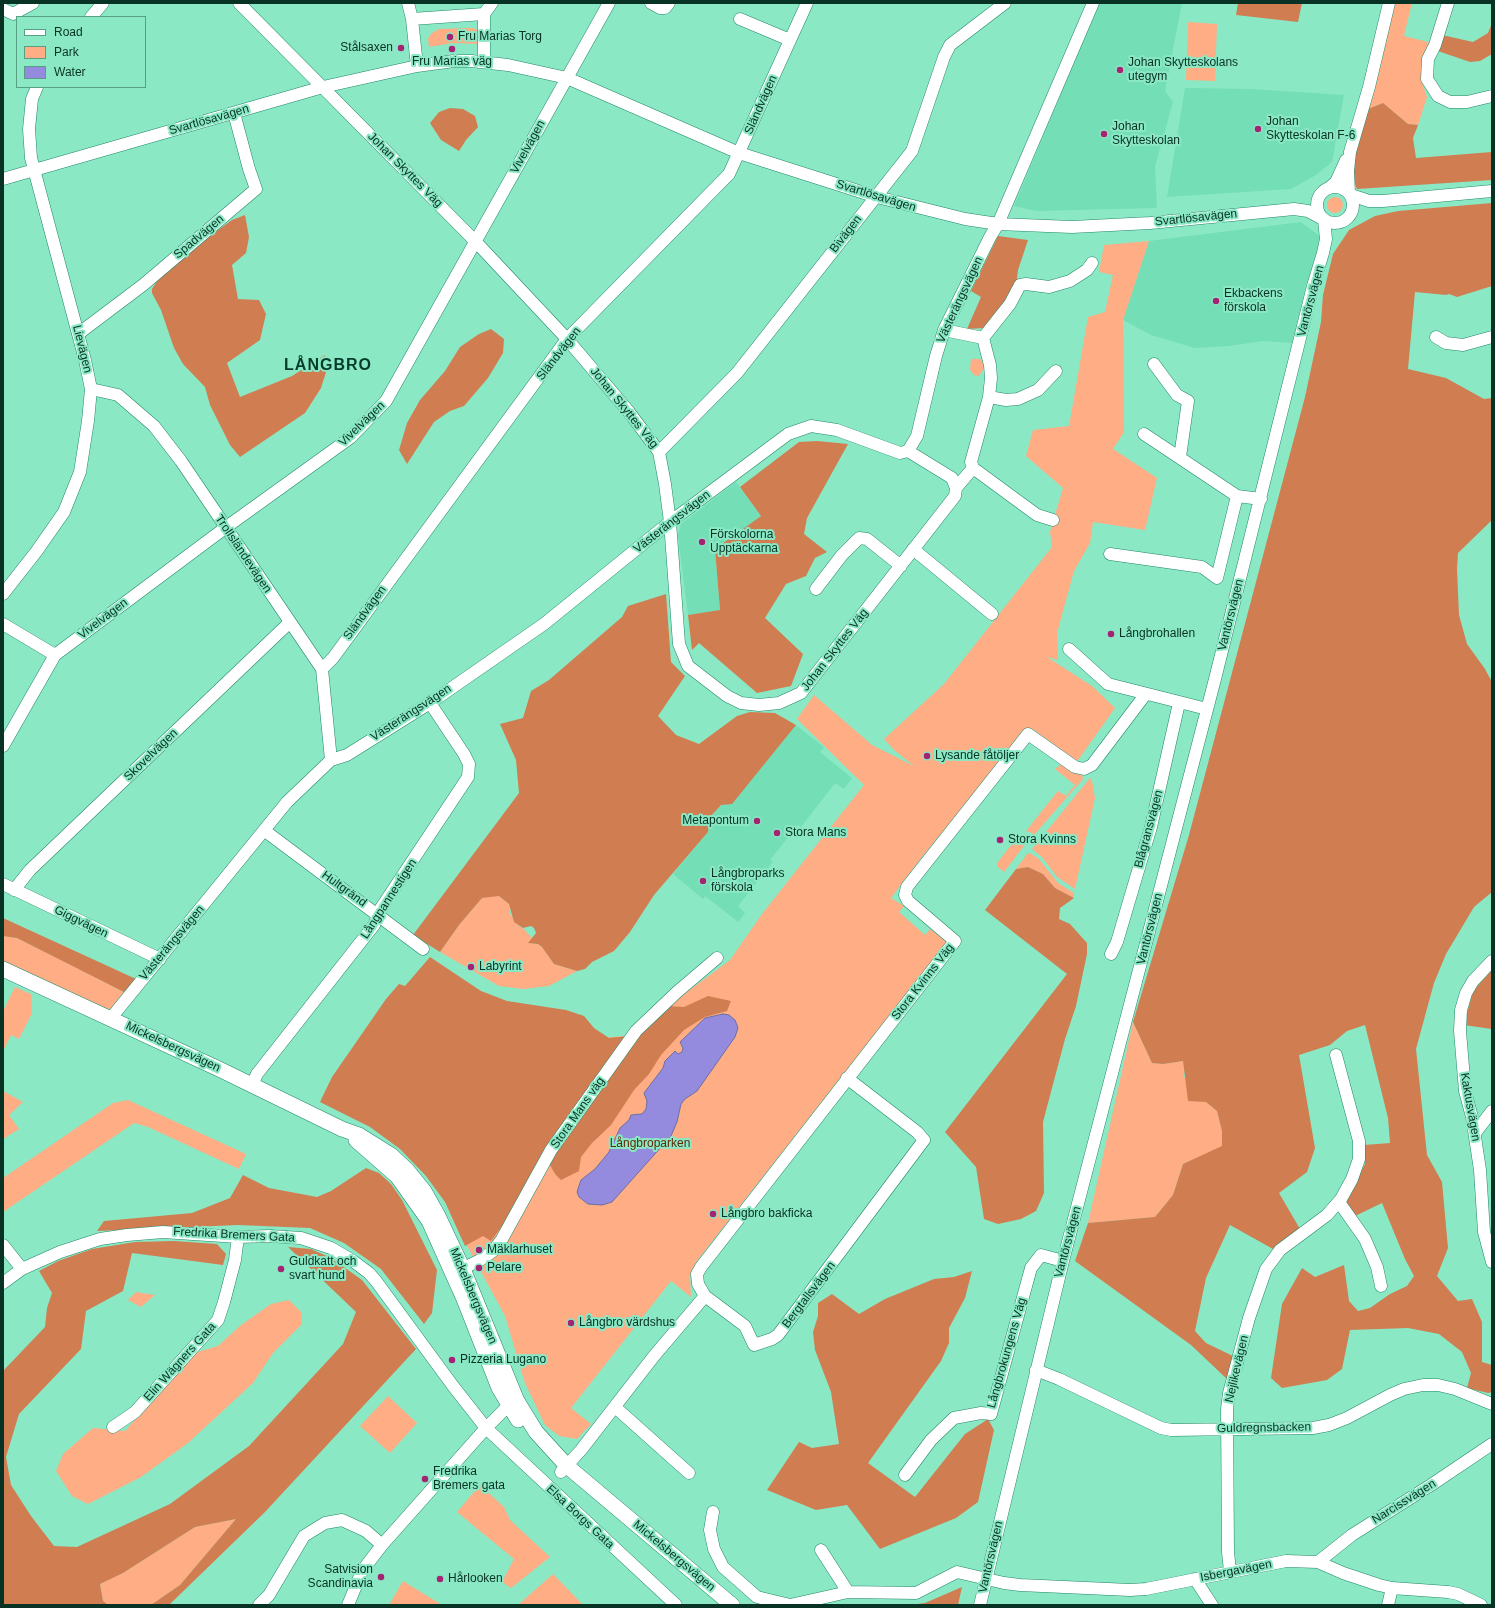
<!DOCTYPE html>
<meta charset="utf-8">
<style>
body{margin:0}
#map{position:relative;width:1495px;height:1608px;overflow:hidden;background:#8be8c5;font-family:Arial,sans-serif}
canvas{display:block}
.frame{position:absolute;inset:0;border:4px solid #073224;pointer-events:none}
.legend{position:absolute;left:16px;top:16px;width:130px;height:72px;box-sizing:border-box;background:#8be8c5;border:1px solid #569f85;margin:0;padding:5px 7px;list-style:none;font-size:12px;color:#073224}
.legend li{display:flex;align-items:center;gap:8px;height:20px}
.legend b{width:20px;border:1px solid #569f85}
</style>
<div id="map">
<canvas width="1495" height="1608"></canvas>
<div class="frame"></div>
<ul class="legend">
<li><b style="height:5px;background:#fff"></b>Road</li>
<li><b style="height:11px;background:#fead84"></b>Park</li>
<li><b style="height:11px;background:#948bde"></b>Water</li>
</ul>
</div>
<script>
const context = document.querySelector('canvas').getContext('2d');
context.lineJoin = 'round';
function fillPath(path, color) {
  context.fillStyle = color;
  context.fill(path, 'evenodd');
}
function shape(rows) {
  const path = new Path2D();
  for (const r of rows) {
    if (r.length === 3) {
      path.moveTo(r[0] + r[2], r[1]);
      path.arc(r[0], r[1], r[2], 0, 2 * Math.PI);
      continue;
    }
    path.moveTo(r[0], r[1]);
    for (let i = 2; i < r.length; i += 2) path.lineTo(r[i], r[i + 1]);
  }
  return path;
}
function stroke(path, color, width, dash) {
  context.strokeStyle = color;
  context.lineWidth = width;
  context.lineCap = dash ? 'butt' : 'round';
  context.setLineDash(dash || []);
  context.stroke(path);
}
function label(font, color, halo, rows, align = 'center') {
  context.font = font + ' Arial,sans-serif';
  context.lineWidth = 4;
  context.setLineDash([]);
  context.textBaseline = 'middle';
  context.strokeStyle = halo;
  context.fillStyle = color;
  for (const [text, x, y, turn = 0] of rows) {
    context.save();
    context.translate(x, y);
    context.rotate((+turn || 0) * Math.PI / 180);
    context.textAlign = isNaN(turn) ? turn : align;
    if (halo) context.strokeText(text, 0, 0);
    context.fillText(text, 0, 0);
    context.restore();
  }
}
const built = shape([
 [1099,3,1182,3,1165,91,1173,102,1155,167,1157,208,1036,211,1014,206],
 [1185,88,1251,89,1344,95,1332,162,1316,175,1291,189,1167,197],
 [1301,222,1321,237,1307,282,1292,343,1263,341,1229,346,1195,348,1151,335,1123,320,1149,241],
 [736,482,761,516,715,549,720,611,688,615,678,536,681,524],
 [796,725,824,747,820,752,852,778,844,789,835,783,801,827,798,825,770,860,773,862,738,906,745,913,738,922,705,896,703,899,673,874,708,832,710,817]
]);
const green = shape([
 [1394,3,1412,3,1404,36,1432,43,1421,79,1427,97,1418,125,1408,124,1383,103,1368,109],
 [1188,22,1217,24,1215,81,1186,80],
 [473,28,479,31,481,44,453,43,429,47,428,38,432,33,439,29],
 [1335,205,8],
 [1149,241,1123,320,1124,432,1113,449,1157,478,1145,530,1093,522,1090,543,1074,571,1057,633,1058,660,1047,657,1092,686,1115,708,1076,763,1034,730,1027,729,1019,737,918,862,891,898,904,906,899,912,925,935,930,929,947,942,696,1262,690,1276,691,1297,671,1281,571,1408,591,1424,577,1439,559,1436,545,1425,525,1383,505,1316,451,1216,588,1039,639,1035,668,1006,730,960,762,914,864,785,797,719,814,695,872,745,914,766,894,750,884,739,944,684,1052,547,1050,532,1063,488,1026,456,1033,430,1069,426,1088,317,1105,312,1113,275,1099,272,1104,245],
 [971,359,980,359,983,363,984,368,979,376,974,375,970,370],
 [1062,764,1082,774,1083,779,1034,835,1029,831,1028,832,1026,831,1058,791,1066,796,1075,785,1055,769],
 [1090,778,1092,781,1095,798,1075,889,1057,877,1042,857,1032,849],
 [1024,834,1030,838,1004,872,998,867,997,863,1019,835,1022,836],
 [1030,853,1039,859,1058,883,1074,893,1074,898,1055,888,1043,874,1028,867,1016,869,1027,854],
 [490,896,499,896,509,904,510,914,519,926,523,928,532,938,529,943,538,944,542,947,554,964,577,971,549,986,523,989,499,986,440,952,459,925,482,898],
 [3,936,17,938,124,992,108,1012,3,962],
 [15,987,31,994,32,1013,19,1039,11,1035,3,1051,3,1011],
 [1133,1022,1152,1063,1163,1064,1183,1061,1184,1077,1206,1102,1217,1111,1222,1131,1222,1147,1183,1164,1173,1195,1155,1217,1088,1223],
 [3,1091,23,1102,9,1115,19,1129,3,1139],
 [128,1100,246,1154,239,1169,148,1127,134,1123,3,1212,3,1178,113,1103],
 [136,1292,155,1295,141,1307,128,1300],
 [289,1300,301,1312,302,1324,273,1353,253,1383,188,1443,141,1477,88,1504,72,1496,56,1471,63,1454,93,1428,125,1431,194,1353,218,1346,241,1325,271,1304],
 [388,1396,417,1423,390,1453,360,1426],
 [480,1485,504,1507,510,1520,550,1557,511,1588,502,1582,514,1559,457,1512],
 [236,1519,180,1585,151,1605,108,1605,103,1601,100,1584,123,1573,195,1527],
 [553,1574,583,1605,518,1605],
 [403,1581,442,1605,389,1605]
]);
const forest = shape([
 [1238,3,1302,3,1298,22,1236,15],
 [1492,23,1492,54,1480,61,1470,62,1438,51,1442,35,1473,42,1488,33],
 [1383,103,1408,124,1418,125,1413,138,1416,158,1492,152,1492,180,1357,189,1351,174,1355,153,1368,109],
 [450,108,463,109,475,116,478,127,466,140,459,151,441,140,430,123,439,112],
 [1492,203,1492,286,1457,297,1449,294,1446,295,1415,292,1408,369,1446,378,1484,399,1492,398,1492,520,1458,553,1457,569,1459,615,1467,644,1485,669,1492,682,1492,892,1474,907,1446,954,1434,983,1416,1049,1427,1155,1442,1182,1448,1248,1437,1276,1458,1301,1472,1299,1482,1322,1482,1362,1492,1365,1492,1392,1488,1393,1467,1388,1471,1373,1462,1352,1439,1334,1408,1328,1350,1330,1342,1369,1327,1380,1282,1388,1271,1378,1282,1304,1302,1268,1315,1277,1344,1265,1349,1301,1358,1311,1370,1308,1390,1294,1407,1286,1414,1276,1405,1259,1382,1203,1355,1216,1347,1206,1347,1199,1365,1164,1364,1145,1390,1143,1388,1118,1365,1025,1347,1031,1330,1045,1299,1055,1315,1148,1307,1172,1279,1193,1300,1229,1273,1249,1230,1225,1206,1278,1195,1331,1206,1343,1235,1357,1228,1380,1191,1345,1075,1261,1088,1223,1155,1217,1173,1195,1183,1164,1222,1146,1222,1131,1217,1111,1206,1102,1188,1101,1183,1061,1163,1064,1152,1063,1133,1022,1189,835,1305,397,1321,322,1323,295,1333,254,1349,230,1375,216,1398,211],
 [245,215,249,237,246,253,232,265,238,299,259,300,266,314,260,340,227,363,240,397,292,376,325,355,327,369,321,388,305,413,240,457,230,445,210,405,205,387,183,364,174,348,161,310,152,293,152,289,159,278,204,240,232,220],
 [998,236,1028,240,1018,270,1016,287,984,328,967,329,981,297,971,291],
 [491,329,504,339,503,353,488,378,464,406,450,411,434,422,407,464,399,450,407,423,420,400,445,371,460,347,479,334],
 [817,441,848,444,807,518,804,534,827,552,815,558,806,576,786,584,765,618,803,654,791,686,757,693,699,643,692,650,688,615,720,610,715,549,761,516,740,487,799,442],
 [666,594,671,662,685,676,658,716,676,735,699,744,737,716,750,712,775,713,796,725,732,804,721,805,710,817,708,832,654,895,630,932,614,951,592,962,585,969,577,971,554,964,542,947,538,944,528,943,536,933,534,928,531,926,523,928,514,922,509,904,499,896,482,898,459,925,440,952,413,935,519,793,516,760,500,724,523,718,531,691,549,680,622,617,628,606],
 [1028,867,1043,874,1055,888,1074,898,1060,908,1059,919,1070,924,1087,943,1087,954,1076,1006,1065,1039,1043,1122,1044,1193,1036,1211,1021,1219,998,1224,984,1219,976,1167,945,1132,1067,974,985,910,1016,869],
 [3,918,136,979,124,992,17,938,3,936],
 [430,957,481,991,507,1001,566,1010,584,1016,594,1028,609,1038,639,1035,668,1006,684,1007,708,996,731,1001,727,1011,705,1017,684,1030,661,1055,649,1074,634,1090,611,1125,592,1143,581,1157,579,1171,561,1180,555,1174,544,1154,514,1210,491,1241,483,1236,465,1246,445,1202,426,1176,400,1149,370,1127,320,1102,332,1077,386,999,399,984,405,986],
 [1492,970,1492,1029,1464,1025,1473,991],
 [366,1168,379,1173,391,1184,402,1200,437,1270,432,1313,424,1324,381,1269,344,1243,310,1228,238,1225,97,1231,104,1221,192,1213,230,1198,243,1175,269,1188,317,1197,331,1191],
 [174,1241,217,1244,226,1254,223,1265,132,1253,123,1291,86,1311,81,1349,19,1414,6,1457,11,1485,31,1516,54,1546,77,1547,170,1504,249,1446,343,1344,356,1312,288,1247,311,1249,331,1258,362,1280,416,1349,265,1512,169,1605,151,1605,180,1585,236,1519,195,1527,123,1573,100,1584,103,1601,108,1605,3,1605,3,1371,45,1327,47,1308,52,1293,39,1271,58,1261,92,1249,135,1242],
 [972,1271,965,1298,949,1328,949,1343,941,1361,868,1463,915,1497,965,1434,988,1419,994,1430,978,1502,956,1518,880,1549,847,1505,816,1510,767,1490,799,1442,812,1448,839,1444,831,1392,815,1350,813,1332,818,1316,818,1303,832,1294,859,1314,885,1299,934,1279,954,1277],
 [962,1587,958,1605,909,1605,925,1603]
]);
const water = shape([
 [723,1014,729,1015,735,1020,738,1028,735,1037,697,1091,685,1099,681,1104,677,1122,671,1136,612,1202,602,1205,588,1204,579,1197,577,1192,581,1180,595,1169,609,1152,620,1128,629,1120,631,1115,642,1114,646,1109,647,1101,644,1093,663,1068,665,1061,675,1051,678,1054,682,1052,683,1048,680,1042,705,1018,723,1014]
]);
const minor = shape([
 [239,3,476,242,567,339,629,412,659,452,665,484,670,522,679,644,688,666,727,696,741,703,759,705,779,703,801,693,955,496,956,488,952,478,908,451],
 [408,3,412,19,417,66],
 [651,3,660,8,665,8,669,3],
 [1448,3,1435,45,1428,59,1427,79,1438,96,1450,102,1467,102,1492,96],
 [3,9,13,14,33,3],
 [484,14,484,62],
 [484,14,492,3],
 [91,17,103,3],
 [412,19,484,14],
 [740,19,790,40],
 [3,179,323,87,417,66,454,61,471,61,508,65,567,78,739,153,877,197,965,219,998,224,1072,227,1150,223,1294,209,1308,211,1321,218],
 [1335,205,18],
 [1329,188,1336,182,1346,160],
 [1349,193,1348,171,1350,152,1369,87,1389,3],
 [1351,195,1369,201,1383,201,1492,191],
 [944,330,983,338,1010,304,1020,285,1026,284,1049,287,1070,281,1087,270,1092,263],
 [78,334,143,285,256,189,249,169,234,113],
 [1436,337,1446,343,1463,345,1492,337],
 [983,338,990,365,991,378,989,397,971,462,973,468,1037,515,1053,520],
 [1154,364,1177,395,1188,401,1180,457],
 [91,389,118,395,154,426,181,461,322,669,331,760],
 [989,397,1006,400,1018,399,1038,390,1056,371],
 [1144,434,1237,496,1261,499],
 [659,452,737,373,912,151,944,57,950,45,1005,3],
 [956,488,973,468],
 [913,549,992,614],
 [1110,554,1202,567,1217,578,1237,496],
 [816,589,842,555,859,538,867,539,901,566],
 [3,594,36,552,64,512,80,472,88,421,91,389,85,360,31,158,29,129,32,99,37,87],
 [3,624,55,655],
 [1069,649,1108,684,1207,709],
 [322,669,333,658,567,339,729,174,807,3],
 [3,746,55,655,225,528,350,438,386,401,609,3],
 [265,831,423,949],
 [3,884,160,959],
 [14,890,30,870,289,623],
 [1111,954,1117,942,1151,827,1179,703],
 [1492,961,1473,981,1466,993,1461,1010,1460,1031,1465,1091,1472,1117,1480,1170,1484,1232,1492,1262],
 [111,1018,287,802,331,760,347,755,430,703,544,624,670,522,788,434,811,426,837,430,900,453,908,451,917,436,936,356,944,330,990,237,998,224,1093,3],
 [252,1085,257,1074,374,925,381,908,468,777,469,764,464,754,430,703],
 [1475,1133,1492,1111],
 [1339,1202,1365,1239,1377,1267,1381,1286],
 [3,1245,22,1269],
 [456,1272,480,1260,493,1251,502,1239,551,1150,636,1031,677,992,717,958],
 [3,1283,22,1269,60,1252,100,1239,127,1235,163,1232,238,1237,270,1236,301,1238,331,1248,353,1261,369,1273,376,1281,453,1386,486,1428,676,1605],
 [705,1296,698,1284,697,1274,701,1267,955,941,908,901,905,895,907,887,1028,734,1075,767,1084,769,1092,765,1145,695],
 [1036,1370,1059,1379,1161,1428,1171,1430,1313,1428,1329,1425,1347,1418,1390,1395,1404,1389,1423,1385,1438,1385,1455,1389,1492,1404],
 [615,1407,689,1473],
 [113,1427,135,1412,218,1320,224,1302,235,1260,238,1237],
 [561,1472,581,1450,654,1356,705,1296,745,1326,754,1345,772,1339,778,1335,924,1140,917,1132,847,1078],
 [905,1475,931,1440,954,1418,981,1413,991,1414,1031,1268,1041,1255,1063,1261],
 [713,1512,710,1530,714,1549,723,1567,757,1597,790,1605,848,1592,916,1593,957,1572,1004,1583,1020,1585,1130,1590,1146,1589,1286,1561,1318,1562,1343,1573,1379,1585,1392,1588,1448,1592,1458,1594,1481,1605],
 [821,1550,848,1592],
 [1318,1562,1352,1535,1431,1485,1492,1444],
 [1230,1571,1228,1552,1227,1409,1229,1393,1249,1318,1266,1269,1280,1250,1327,1215,1341,1199,1352,1179,1359,1159,1359,1141,1336,1055],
 [1195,1579,1212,1605],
 [259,1605,269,1595,304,1536,325,1523,342,1520,366,1531,382,1545],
 [348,1605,362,1571,382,1545,486,1428,508,1406,516,1401],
 [980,1605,1063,1261,1215,679,1313,286,1323,253,1326,239,1324,220],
 [1388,1605,1392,1588]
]);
const major = shape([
 [3,969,219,1069,342,1129,359,1135,391,1155,407,1170,424,1191,438,1216,463,1269,517,1401,536,1432,567,1466,732,1605],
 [356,1140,397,1176,429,1221,464,1299,499,1388,518,1420]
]);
const markers = [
 [450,37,4,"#a42373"],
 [401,48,4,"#a42373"],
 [452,49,4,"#a42373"],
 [1120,70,4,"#a42373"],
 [1258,129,4,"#a42373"],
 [1104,134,4,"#a42373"],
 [1216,301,4,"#a42373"],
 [702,542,4,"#a42373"],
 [1111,634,4,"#a42373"],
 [927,756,4,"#a42373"],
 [757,821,4,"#a42373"],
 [777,833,4,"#a42373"],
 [1000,840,4,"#a42373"],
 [703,881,4,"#a42373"],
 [471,967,4,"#a42373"],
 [713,1214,4,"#a42373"],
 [479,1250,4,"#a42373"],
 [479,1268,4,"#a42373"],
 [281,1269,4,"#a42373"],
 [571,1323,4,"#a42373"],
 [452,1360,4,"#a42373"],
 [425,1479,4,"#a42373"],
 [381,1577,4,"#a42373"],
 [440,1579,4,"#a42373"]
];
const poiNames = [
 ["Fru Marias Torg",458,37],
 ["Stålsaxen",393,48,"right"],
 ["Fru Marias väg",452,62,"center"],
 ["Johan Skytteskolans",1128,63],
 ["utegym",1128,77],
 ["Johan",1266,122],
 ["Skytteskolan F-6",1266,136],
 ["Johan",1112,127],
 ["Skytteskolan",1112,141],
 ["Ekbackens",1224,294],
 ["förskola",1224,308],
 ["Förskolorna",710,535],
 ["Upptäckarna",710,549],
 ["Långbrohallen",1119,634],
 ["Lysande fåtöljer",935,756],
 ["Metapontum",749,821,"right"],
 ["Stora Mans",785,833],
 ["Stora Kvinns",1008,840],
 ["Långbroparks",711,874],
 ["förskola",711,888],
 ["Labyrint",479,967],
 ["Långbro bakficka",721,1214],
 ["Mäklarhuset",487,1250],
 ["Guldkatt och",289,1262],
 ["svart hund",289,1276],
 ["Pelare",487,1268],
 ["Långbro värdshus",579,1323],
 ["Pizzeria Lugano",460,1360],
 ["Fredrika",433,1472],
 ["Bremers gata",433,1486],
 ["Satvision",373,1570,"right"],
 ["Scandinavia",373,1584,"right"],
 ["Hårlooken",448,1579]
];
const streetNames = [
 ["Sländvägen",761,105,-66],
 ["Svartlösavägen",209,120,-16],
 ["Vivelvägen",528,147,-61],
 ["Johan Skyttes Väg",405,170,45],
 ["Svartlösavägen",876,196,17],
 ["Svartlösavägen",1196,218,-6],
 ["Bivägen",846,234,-52],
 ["Spadvägen",199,237,-40],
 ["Västerängsvägen",960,300,-65],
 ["Vantörsvägen",1311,301,-75],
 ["Lievägen",82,349,76],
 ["Sländvägen",559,354,-52],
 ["Johan Skyttes Väg",624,408,51],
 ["Vivelvägen",362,424,-44],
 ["Västerängsvägen",672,522,-38],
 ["Trollsländevägen",243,554,56],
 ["Sländvägen",365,613,-54],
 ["Vantörsvägen",1231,615,-76],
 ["Vivelvägen",103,619,-37],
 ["Johan Skyttes Väg",835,650,-52],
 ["Västerängsvägen",411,713,-33],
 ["Skovelvägen",151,755,-44],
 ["Blågransvägen",1149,829,-75],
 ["Hultgränd",344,889,36],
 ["Långpannestigen",389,899,-57],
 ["Giggvägen",81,922,26],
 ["Vantörsvägen",1150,929,-76],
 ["Västerängsvägen",172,943,-50],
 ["Stora Kvinns Väg",923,982,-52],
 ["Mickelsbergsvägen",173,1047,25],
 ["Kaktusvägen",1470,1107,80],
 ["Stora Mans väg",578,1113,-55],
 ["Fredrika Bremers Gata",234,1235,3],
 ["Vantörsvägen",1068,1242,-75],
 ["Bergtallsvägen",809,1295,-53],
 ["Mickelsbergsvägen",473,1296,67],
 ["Långbrokungens Väg",1007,1353,-74],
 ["Elin Wägners Gata",180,1362,-48],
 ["Nejlikevägen",1237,1369,-77],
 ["Guldregnsbacken",1264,1428,-1],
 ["Narcissvägen",1404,1502,-32],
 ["Elsa Borgs Gata",580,1517,43],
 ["Mickelsbergsvägen",674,1556,40],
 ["Vantörsvägen",991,1557,-77],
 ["Isbergavägen",1236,1571,-11]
];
const parkNames = [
 ["Långbroparken",650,1144]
];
const districtNames = [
 ["LÅNGBRO",328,366]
];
fillPath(built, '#74deb7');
fillPath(green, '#fead84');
fillPath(forest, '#d07d51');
fillPath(water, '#948bde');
stroke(water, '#6a70a6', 1);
stroke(minor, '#218768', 13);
stroke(major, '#218768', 16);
stroke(minor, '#fff', 12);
stroke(major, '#fff', 15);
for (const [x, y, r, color] of markers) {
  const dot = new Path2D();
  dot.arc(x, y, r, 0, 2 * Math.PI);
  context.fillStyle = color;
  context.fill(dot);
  stroke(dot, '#8be8c5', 1.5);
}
label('12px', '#073224', '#8be8c5', poiNames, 'left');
label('12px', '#073224', '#8be8c5', streetNames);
label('12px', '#5f2907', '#8be8c5', parkNames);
context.letterSpacing = '1px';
label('bold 16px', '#053d2d', '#8be8c5', districtNames);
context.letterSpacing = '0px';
</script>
